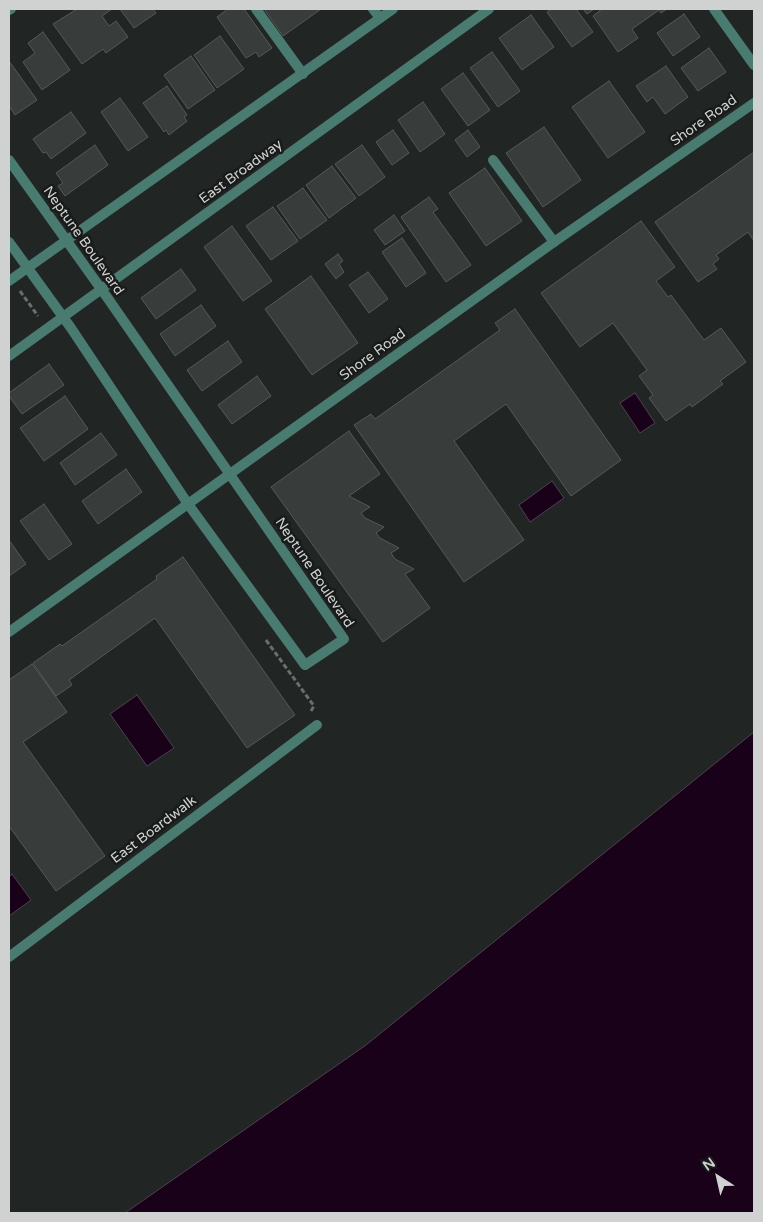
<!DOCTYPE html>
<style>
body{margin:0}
#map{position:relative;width:763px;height:1222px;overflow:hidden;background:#212524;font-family:"Varela Round",sans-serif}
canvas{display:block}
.frame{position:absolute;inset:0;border:10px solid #cfd2d1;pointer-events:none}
.north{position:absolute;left:693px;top:1152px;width:50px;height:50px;-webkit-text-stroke:4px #181b1a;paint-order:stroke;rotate:325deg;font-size:14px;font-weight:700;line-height:20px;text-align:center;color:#cfd2d1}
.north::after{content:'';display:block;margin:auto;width:18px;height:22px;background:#cfd2d1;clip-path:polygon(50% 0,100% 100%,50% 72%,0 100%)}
</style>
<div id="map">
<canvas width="763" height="1222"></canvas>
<div class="frame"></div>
<div class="north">N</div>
</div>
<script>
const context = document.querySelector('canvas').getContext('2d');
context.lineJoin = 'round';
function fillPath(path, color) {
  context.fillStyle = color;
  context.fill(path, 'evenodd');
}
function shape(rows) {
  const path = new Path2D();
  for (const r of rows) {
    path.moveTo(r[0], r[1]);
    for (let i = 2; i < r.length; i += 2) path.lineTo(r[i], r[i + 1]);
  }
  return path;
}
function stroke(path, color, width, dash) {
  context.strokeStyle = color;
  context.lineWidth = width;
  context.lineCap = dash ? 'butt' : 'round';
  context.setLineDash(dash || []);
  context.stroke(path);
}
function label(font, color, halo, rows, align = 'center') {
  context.font = font + ' "Varela Round",sans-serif';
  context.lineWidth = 5;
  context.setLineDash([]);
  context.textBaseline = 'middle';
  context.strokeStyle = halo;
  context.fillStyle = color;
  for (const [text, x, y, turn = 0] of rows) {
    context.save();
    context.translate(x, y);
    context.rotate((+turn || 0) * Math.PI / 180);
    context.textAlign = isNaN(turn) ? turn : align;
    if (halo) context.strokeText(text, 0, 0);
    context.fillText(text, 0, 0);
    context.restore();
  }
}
const water = shape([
 [635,393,655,423,640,433,620,403,635,393],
 [552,481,564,498,530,522,519,505,552,481],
 [137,695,174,748,147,766,110,714,137,695],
 [754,732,754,1213,125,1213,366,1045,754,732],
 [12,874,31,900,9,916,9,877,12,874]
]);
const building = shape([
 [77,9,112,9,102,16,109,26,116,21,128,37,106,53,103,49,82,64,53,24,77,9],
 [120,9,153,9,156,13,134,28,120,9],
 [228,9,244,9,272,48,259,57,256,52,246,58,217,17,228,9],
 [264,9,321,9,283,36,264,9],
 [552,9,576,9,593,32,572,47,547,12,552,9],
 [583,9,594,9,587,14,583,9],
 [602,9,667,9,661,13,659,10,632,29,638,38,618,52,593,16,602,9],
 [684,14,700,37,673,56,657,33,684,14],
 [531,15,554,47,522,70,499,38,531,15],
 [43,32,70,70,42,90,23,62,35,53,28,43,43,32],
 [220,36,244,69,217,88,194,55,220,36],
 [709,48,726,72,698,91,681,68,709,48],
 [492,52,520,91,498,107,470,68,492,52],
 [191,56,215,90,188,109,164,75,191,56],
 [9,61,37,100,15,115,9,106,9,61],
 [666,66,688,97,665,114,653,97,647,102,636,86,666,66],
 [463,73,490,110,468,126,441,89,463,73],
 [609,81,645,132,608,158,572,107,609,81],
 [167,86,187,115,184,117,187,121,169,135,166,130,164,132,143,103,167,86],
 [120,98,148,137,128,151,101,112,120,98],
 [423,102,445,134,420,152,398,120,423,102],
 [71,112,86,133,51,159,46,152,43,153,33,139,71,112],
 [544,127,581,180,543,207,506,153,544,127],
 [393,130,409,153,392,165,376,142,393,130],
 [468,130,480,147,467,157,455,140,468,130],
 [95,145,108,165,65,196,58,186,63,183,56,173,95,145],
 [362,145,385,177,359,196,335,164,362,145],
 [754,152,754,241,748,232,716,255,719,259,713,264,717,269,698,282,655,222,754,152],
 [332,166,356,198,329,218,306,185,332,166],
 [485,168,522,221,486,246,449,193,485,168],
 [303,188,327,220,300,239,277,206,303,188],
 [429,197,438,209,433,212,471,265,446,282,401,217,429,197],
 [273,207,298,241,271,260,246,226,273,207],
 [394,215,405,231,385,245,374,230,394,215],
 [641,221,675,267,656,281,668,297,671,295,704,340,721,328,746,362,720,381,723,384,692,407,690,404,666,421,649,398,653,395,639,376,647,370,613,323,580,347,541,293,641,221],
 [232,226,272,281,243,301,204,247,232,226],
 [402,238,426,273,406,287,382,252,402,238],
 [338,254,343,261,339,264,344,272,336,279,325,264,338,254],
 [181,269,196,290,156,319,141,298,181,269],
 [368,272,388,299,369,313,349,285,368,272],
 [311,276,358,343,312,375,265,309,311,276],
 [201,305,216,326,175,356,160,334,201,305],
 [515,309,621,460,571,496,506,404,454,441,524,540,464,582,354,425,371,414,375,419,500,330,495,323,515,309],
 [228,341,242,362,202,391,187,370,228,341],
 [49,364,64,385,22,414,9,396,9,393,49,364],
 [257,376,271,396,232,424,218,405,257,376],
 [65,396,88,429,44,461,20,428,65,396],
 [349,431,380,474,349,496,370,507,361,513,365,518,384,527,376,533,380,538,399,548,391,553,395,559,414,569,405,574,430,608,383,642,271,487,349,431],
 [101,433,117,455,75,485,60,463,101,433],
 [126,469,142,492,98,524,82,501,126,469],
 [44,504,72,544,49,560,20,521,44,504],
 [9,540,26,564,9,576,9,540],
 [183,557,295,715,247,748,155,618,69,680,72,685,56,696,33,663,60,644,62,646,157,579,156,576,183,557],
 [32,664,67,712,23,742,105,856,56,891,9,826,9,680,32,664]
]);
const path = shape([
 [20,291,38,316],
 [266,640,314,706,311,711]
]);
const service = shape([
 [256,9,303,74],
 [373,9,380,18],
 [493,160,554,242]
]);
const pedestrian = shape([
 [9,957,317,725]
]);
const minor = shape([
 [714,9,754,65],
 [9,10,11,9],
 [9,160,109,300,344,639,305,665,188,504,71,328,9,242],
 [9,281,393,9],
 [9,356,489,9],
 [9,632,554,242,754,103]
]);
const streetNames = [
 ["Shore Road",704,121,-35],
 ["East Broadway",241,172,-36],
 ["Neptune Boulevard",83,241,55],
 ["Shore Road",373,355,-36],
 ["Neptune Boulevard",314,573,56],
 ["East Boardwalk",154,830,-37]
];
fillPath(water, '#19011a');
stroke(water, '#504051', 1);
fillPath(building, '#383c3b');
stroke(building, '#555a58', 1);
stroke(path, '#6a6e6d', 3, [5, 2.5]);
stroke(service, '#497b70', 10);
stroke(pedestrian, '#497b70', 10);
stroke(minor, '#497b70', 10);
label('14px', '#cfd2d1', '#181b1a', streetNames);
</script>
